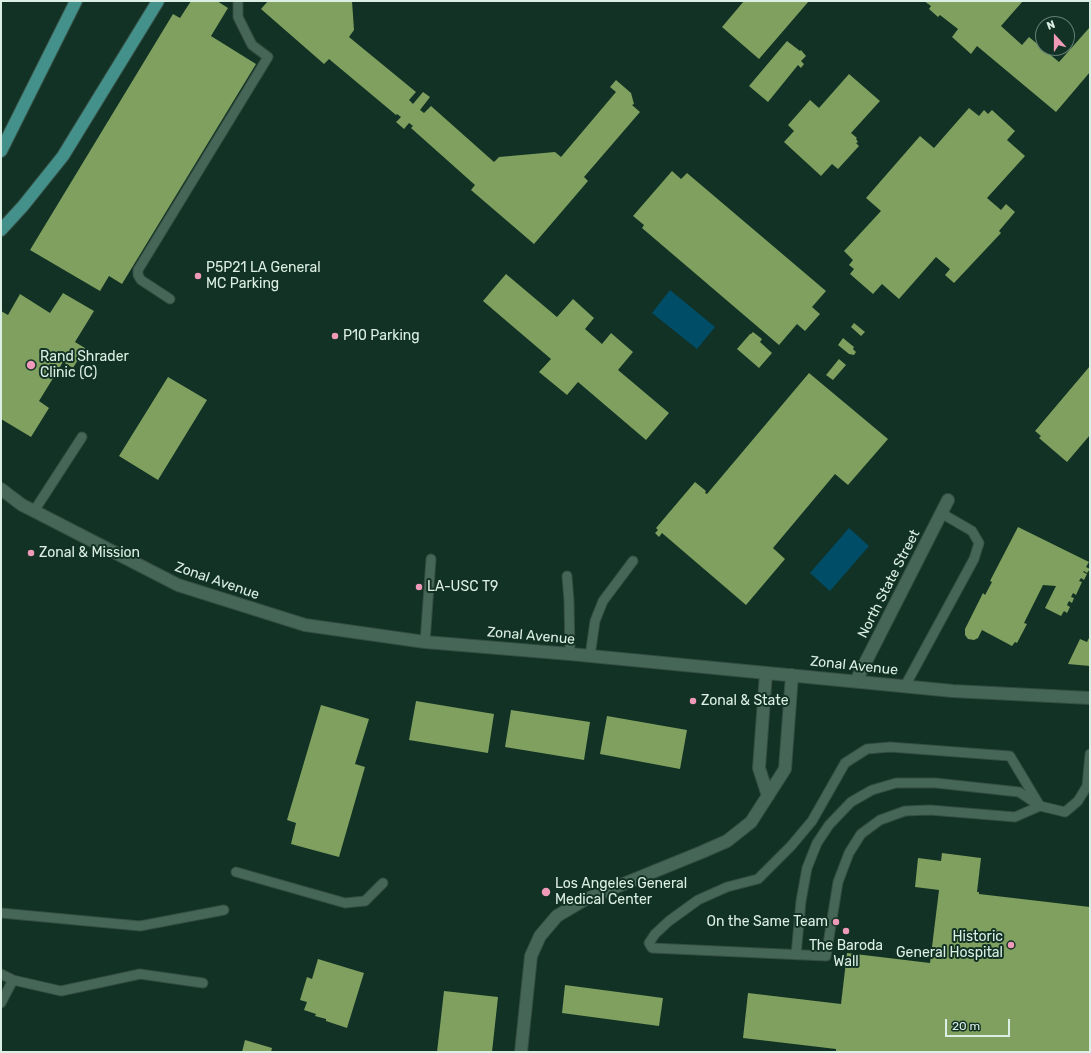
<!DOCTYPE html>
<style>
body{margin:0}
#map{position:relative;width:1091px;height:1053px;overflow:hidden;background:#123225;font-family:Rubik,sans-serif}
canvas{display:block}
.frame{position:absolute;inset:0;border:2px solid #dcefe5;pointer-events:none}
.north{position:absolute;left:1035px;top:16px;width:40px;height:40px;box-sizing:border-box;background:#123225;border:1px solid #637e72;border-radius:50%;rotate:339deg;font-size:11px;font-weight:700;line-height:16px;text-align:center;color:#dcefe5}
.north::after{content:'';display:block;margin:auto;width:14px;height:18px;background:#ef9ab8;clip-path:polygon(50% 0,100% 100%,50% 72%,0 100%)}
.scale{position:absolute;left:945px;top:1019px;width:65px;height:18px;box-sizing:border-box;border:2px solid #dcefe5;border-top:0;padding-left:5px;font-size:12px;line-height:14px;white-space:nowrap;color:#dcefe5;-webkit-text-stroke:3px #123225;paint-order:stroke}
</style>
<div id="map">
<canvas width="1091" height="1053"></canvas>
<div class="frame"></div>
<div class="north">N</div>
<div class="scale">20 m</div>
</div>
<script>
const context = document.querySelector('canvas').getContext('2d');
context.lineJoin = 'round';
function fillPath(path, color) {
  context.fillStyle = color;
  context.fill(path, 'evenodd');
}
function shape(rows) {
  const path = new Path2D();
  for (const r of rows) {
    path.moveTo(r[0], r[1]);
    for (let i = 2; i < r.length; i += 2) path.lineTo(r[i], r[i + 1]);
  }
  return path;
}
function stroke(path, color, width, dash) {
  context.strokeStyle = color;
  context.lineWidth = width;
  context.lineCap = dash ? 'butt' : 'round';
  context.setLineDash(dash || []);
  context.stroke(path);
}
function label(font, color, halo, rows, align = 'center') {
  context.font = font + ' Rubik,sans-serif';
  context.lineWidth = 4;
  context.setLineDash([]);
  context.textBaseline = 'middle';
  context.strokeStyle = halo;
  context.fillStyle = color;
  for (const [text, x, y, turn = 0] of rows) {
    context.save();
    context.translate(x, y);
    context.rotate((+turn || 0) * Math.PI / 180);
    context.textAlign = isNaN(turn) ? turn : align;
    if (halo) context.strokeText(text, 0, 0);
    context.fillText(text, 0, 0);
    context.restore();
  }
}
const water = shape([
 [670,290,715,327,697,349,652,313],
 [849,528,869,546,830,591,810,573]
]);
const building = shape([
 [191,1,217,1,228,8,211,36,256,64,122,284,109,276,100,291,30,250,173,14,180,18],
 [268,1,352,1,354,30,349,37,416,92,409,100,413,104,423,92,430,97,420,110,424,113,431,106,494,162,499,157,555,152,561,157,616,92,610,87,616,80,631,93,634,104,632,105,640,112,584,177,588,181,534,244,471,190,475,185,411,128,413,126,409,123,404,129,396,122,401,117,397,114,396,115,329,59,324,64,261,9],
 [744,1,809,1,759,59,722,27],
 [924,1,1023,1,1001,26,1022,45,1029,37,1059,62,1090,27,1090,72,1056,112,977,46,971,54,952,37,958,29,940,15,938,17,929,9,931,6],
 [787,41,800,51,801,50,806,56,801,61,804,64,801,68,798,65,768,102,749,86],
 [849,74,880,101,851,133,857,138,856,139,858,142,856,143,859,146,838,169,832,164,821,176,784,142,794,131,788,125,810,100,819,108],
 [969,108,979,116,984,110,988,114,992,110,1015,131,1007,140,1025,156,987,198,1001,210,1006,204,1015,212,999,231,1001,233,954,283,945,275,950,269,936,257,899,299,882,284,873,294,850,274,854,269,849,265,853,260,844,251,881,211,866,198,920,136,934,148],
 [672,171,681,179,687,173,826,291,812,307,820,314,805,331,797,324,779,345,642,228,644,225,633,216],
 [506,274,557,317,573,299,594,318,585,329,602,344,611,333,633,352,618,370,669,413,646,440,578,382,567,395,539,372,551,359,483,301],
 [63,293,94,311,75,342,85,348,73,368,63,362,39,401,49,408,31,437,1,419,1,327,2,325,1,324,1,311,8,315,20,294,50,313],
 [854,323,865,332,861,336,851,327],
 [753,332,762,339,760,342,772,353,759,368,737,349,750,334,751,334],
 [843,338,854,347,853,349,856,352,854,355,849,354,838,345],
 [839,359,846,365,833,380,826,375],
 [1090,366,1090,435,1067,462,1039,438,1041,436,1035,431],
 [809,373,888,439,848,485,835,474,773,548,785,559,746,605,662,533,659,537,655,533,658,530,656,528,695,482,706,491,705,493,707,494],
 [168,377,207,400,158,480,119,456],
 [1018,527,1089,562,1086,567,1090,569,1087,573,1084,571,1083,572,1087,574,1084,580,1081,578,1079,581,1082,582,1076,595,1073,593,1071,597,1074,598,1072,603,1069,601,1067,605,1070,607,1067,613,1064,611,1061,616,1045,608,1056,586,1043,585,1024,623,1027,624,1017,643,1015,642,1012,646,982,630,978,638,974,640,968,639,965,635,965,629,983,593,985,595,992,582,990,581],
 [1090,636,1090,666,1068,664,1080,639,1087,642],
 [416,701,494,714,488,753,409,740],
 [321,705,369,719,355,764,365,767,339,857,291,844,296,823,287,820],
 [511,710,590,722,584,760,505,747],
 [607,716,687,730,680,769,600,754],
 [942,853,981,858,977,892,979,892,979,894,1090,907,1090,1052,836,1052,836,1049,743,1038,748,993,841,1004,847,953,930,963,939,890,915,887,918,858,941,861],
 [318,959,364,973,347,1028,326,1021,326,1019,315,1016,316,1014,304,1010,307,1002,300,1000,307,977,312,979],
 [565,985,663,998,659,1026,562,1013],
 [444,991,498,997,492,1052,437,1052],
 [245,1040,272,1048,271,1052,242,1052]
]);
const service = shape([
 [170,299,141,280,138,275,138,270,268,57,252,45,238,17,238,1],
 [34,511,82,437],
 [567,576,569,601,570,654],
 [425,642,431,559],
 [590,656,595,621,603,601,633,561],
 [905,686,974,559,979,543,972,531,941,513],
 [890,747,1010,756,1040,806,1015,817,930,810,905,811,880,820,861,834,849,853,838,882,826,956,652,948,649,943,655,934,669,921,698,900,727,887,758,879,791,846,812,821,845,763,867,749,890,747],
 [236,872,345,903,365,901,383,883],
 [1,913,140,926,224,910],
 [796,955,801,901,807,868,817,843,829,825,851,802,872,790,896,783,936,783,1019,792,1040,806,1065,812,1078,801,1087,786,1090,754],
 [1,974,13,980,61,991,140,974,203,983],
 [1,1003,13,980]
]);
const minor = shape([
 [1,489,22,505,34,511,178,585,305,625,425,642,570,654,953,691,1090,698],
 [766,673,759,768,768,796],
 [856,681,948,500],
 [521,1052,531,956,540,936,557,916,584,900,702,852,727,841,751,822,785,769,792,675]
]);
const primary = shape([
 [1,151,76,1],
 [1,230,23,206,63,156,158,1]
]);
const markers = [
 [198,276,4,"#ef9ab8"],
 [335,336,4,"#ef9ab8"],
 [31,365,5,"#ef9ab8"],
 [31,553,4,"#ef9ab8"],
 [419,587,4,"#ef9ab8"],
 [693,701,4,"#ef9ab8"],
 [546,892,5,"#ef9ab8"],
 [836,922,4,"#ef9ab8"],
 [846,931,4,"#ef9ab8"],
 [1011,945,4,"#ef9ab8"]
];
const poiNames = [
 ["P5P21 LA General",206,268],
 ["MC Parking",206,284],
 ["P10 Parking",343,336],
 ["Rand Shrader",40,357],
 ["Clinic (C)",40,373],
 ["Zonal & Mission",39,553],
 ["LA-USC T9",427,587],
 ["Zonal & State",701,701],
 ["Los Angeles General",555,884],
 ["Medical Center",555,900],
 ["On the Same Team",828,922,"right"],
 ["Historic",1003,937,"right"],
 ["General Hospital",1003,953,"right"],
 ["The Baroda",846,946,"center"],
 ["Wall",846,962,"center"]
];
const streetNames = [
 ["Zonal Avenue",217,581,19],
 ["North State Street",889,584,-63],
 ["Zonal Avenue",531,636,5],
 ["Zonal Avenue",854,666,6]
];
fillPath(water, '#004d68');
fillPath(building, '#7fa05e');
stroke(service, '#354d42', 11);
stroke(minor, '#354d42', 14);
stroke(primary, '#354d42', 14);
stroke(service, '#466757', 9);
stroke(minor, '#466757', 12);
stroke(primary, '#44908b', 12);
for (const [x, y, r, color] of markers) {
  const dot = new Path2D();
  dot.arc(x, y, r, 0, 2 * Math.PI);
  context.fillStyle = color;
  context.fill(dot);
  stroke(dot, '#123225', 1.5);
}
label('14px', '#dcefe5', '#123225', poiNames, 'left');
label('14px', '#dcefe5', '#123225', streetNames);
</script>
